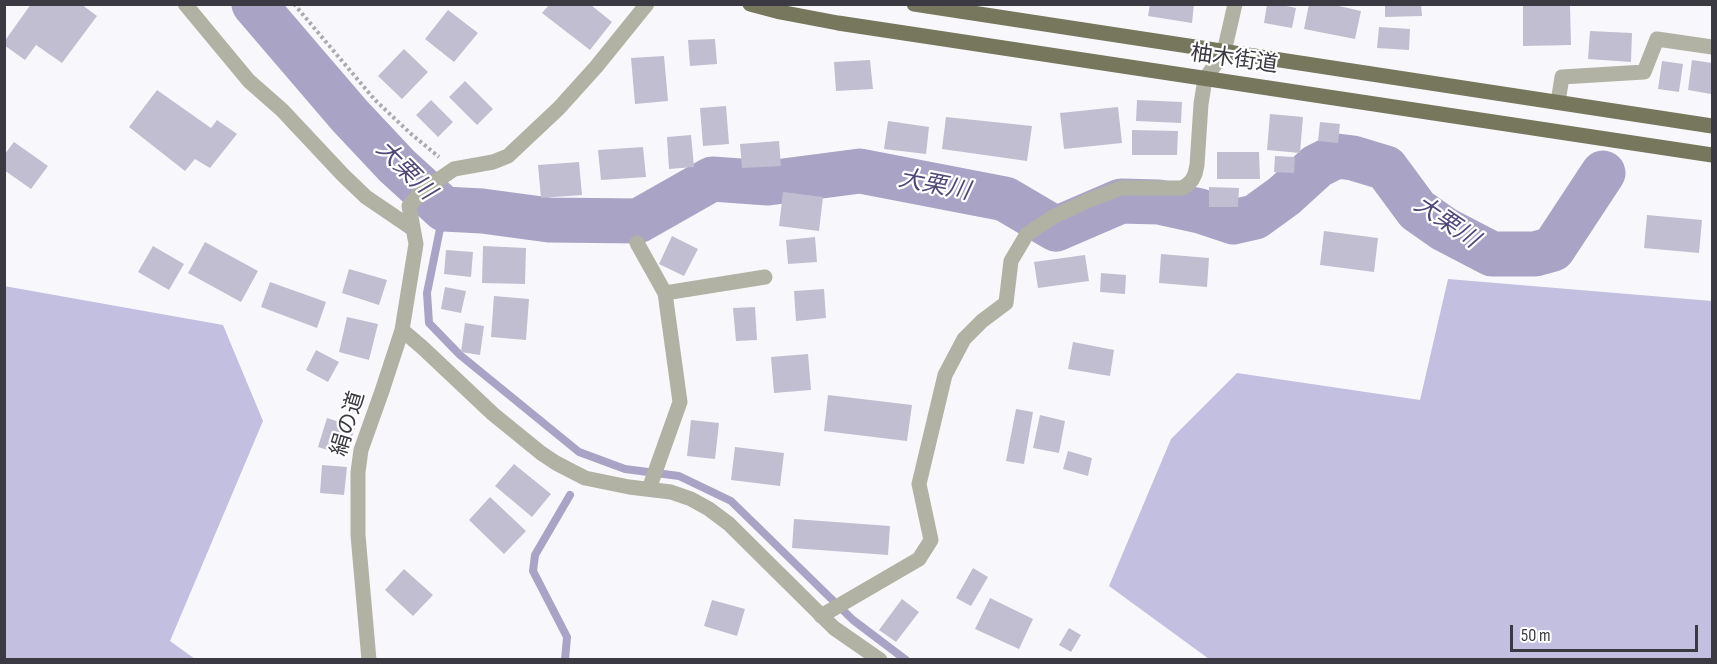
<!DOCTYPE html>
<meta charset="utf-8">
<style>
body{margin:0}
#map{position:relative;width:1717px;height:664px;overflow:hidden;background:#f8f8fc;font-family:"Sofia Sans Condensed",sans-serif}
canvas{display:block}
.frame{position:absolute;inset:0;border:6px solid #3b3941;pointer-events:none}
.scale{position:absolute;left:1510px;top:625px;width:188px;height:27px;box-sizing:border-box;border:3px solid #3b3941;border-top:0;padding-left:8px;font-size:18px;line-height:21px;white-space:nowrap;color:#3b3941;-webkit-text-stroke:4px #fff;paint-order:stroke}
</style>
<div id="map">
<canvas width="1717" height="664"></canvas>
<div class="frame"></div>
<div class="scale">50 m</div>
</div>
<script>
const context = document.querySelector('canvas').getContext('2d');
context.lineJoin = 'round';
function fillPath(path, color) {
  context.fillStyle = color;
  context.fill(path, 'evenodd');
}
function shape(rows) {
  const path = new Path2D();
  for (const r of rows) {
    path.moveTo(r[0], r[1]);
    for (let i = 2; i < r.length; i += 2) path.lineTo(r[i], r[i + 1]);
  }
  return path;
}
function stroke(path, color, width, dash) {
  context.strokeStyle = color;
  context.lineWidth = width;
  context.lineCap = dash ? 'butt' : 'round';
  context.setLineDash(dash || []);
  context.stroke(path);
}
function label(font, color, halo, rows, align = 'center') {
  context.font = font + ' "Sofia Sans Condensed","Noto Sans JP",sans-serif';
  context.lineWidth = 4.5;
  context.setLineDash([]);
  context.textBaseline = 'middle';
  context.strokeStyle = halo;
  context.fillStyle = color;
  for (const [text, x, y, turn = 0] of rows) {
    context.save();
    context.translate(x, y);
    context.rotate((+turn || 0) * Math.PI / 180);
    context.textAlign = isNaN(turn) ? turn : align;
    if (halo) context.strokeText(text, 0, 0);
    context.fillText(text, 0, 0);
    context.restore();
  }
}
const forest = shape([
 [1448,279,1712,301,1712,659,1209,659,1109,586,1171,439,1237,373,1420,400],
 [4,286,223,325,263,421,170,641,195,659,5,659]
]);
const stream = shape([
 [444,209,427,293,429,323,460,355,579,452,625,469,679,476,731,501,853,620,906,660],
 [565,660,567,637,533,571,535,555,570,495]
]);
const river = shape([
 [254,4,350,116,397,166,444,209,482,211,549,220,638,221,712,179,768,183,860,171,1005,199,1056,229,1121,201,1159,202,1200,211,1233,222,1255,217,1284,196,1317,166,1337,156,1353,158,1386,168,1417,210,1444,229,1492,254,1535,254,1553,249,1603,173]
]);
const building = shape([
 [31,4,81,4,97,16,62,63,36,45,25,60,4,45,4,42],
 [1150,4,1194,4,1192,23,1148,16],
 [1267,4,1277,4,1296,8,1292,28,1264,23],
 [1309,4,1330,4,1361,11,1355,39,1304,29],
 [1385,4,1421,4,1422,16,1385,17],
 [549,5,591,5,612,22,590,50,542,13],
 [1570,5,1571,45,1523,46,1523,6],
 [448,10,478,33,454,62,425,39],
 [1379,27,1410,29,1409,50,1377,48],
 [1590,31,1632,33,1631,62,1588,59],
 [715,39,717,64,690,66,688,40],
 [404,49,428,72,402,99,378,76],
 [664,56,668,101,635,104,631,58],
 [870,60,873,89,836,91,834,62],
 [1692,60,1712,63,1711,94,1688,90],
 [1662,61,1683,64,1679,92,1658,89],
 [465,81,493,109,477,125,449,97],
 [157,90,211,128,217,120,237,134,210,168,195,159,185,171,129,127],
 [431,100,453,122,438,137,416,115],
 [1137,100,1182,102,1181,123,1136,121],
 [726,106,729,144,703,146,700,108],
 [1118,107,1122,143,1064,149,1060,113],
 [1270,114,1303,117,1300,153,1267,150],
 [946,117,1032,126,1027,161,942,149],
 [888,121,929,127,926,154,884,149],
 [1320,122,1340,124,1338,143,1318,141],
 [1132,130,1178,131,1177,155,1132,155],
 [691,135,694,167,669,169,667,137],
 [779,141,781,166,742,168,740,144],
 [14,142,48,166,31,189,4,170,4,155],
 [643,147,646,177,601,180,598,150],
 [1217,152,1259,152,1260,179,1217,179],
 [1275,156,1295,157,1294,173,1274,172],
 [579,162,582,195,541,198,538,165],
 [1209,187,1239,188,1238,207,1209,207],
 [783,192,823,197,819,231,779,226],
 [1647,215,1702,220,1699,253,1644,248],
 [1324,231,1378,238,1374,272,1320,265],
 [672,236,698,249,684,276,659,264],
 [815,237,817,262,788,264,786,240],
 [205,242,258,271,241,302,188,273],
 [153,246,184,264,169,290,138,272],
 [483,246,526,248,525,284,482,283],
 [446,250,473,252,471,277,444,274],
 [1161,254,1209,258,1207,287,1159,283],
 [1085,255,1089,281,1038,288,1034,262],
 [349,269,387,280,379,305,342,293],
 [1101,273,1126,275,1125,294,1100,292],
 [270,282,326,302,317,328,261,307],
 [445,287,466,291,461,313,441,309],
 [824,289,826,318,796,321,794,291],
 [494,296,529,299,526,340,491,337],
 [755,307,757,340,736,341,733,308],
 [347,317,378,324,369,360,339,352],
 [465,323,484,326,480,355,461,352],
 [1073,342,1114,350,1110,376,1068,369],
 [316,350,339,362,328,382,306,370],
 [808,354,811,390,774,393,771,357],
 [828,395,912,405,907,441,824,431],
 [1016,409,1033,412,1024,464,1006,461],
 [1040,415,1065,421,1059,453,1033,448],
 [327,418,355,427,346,456,318,447],
 [691,420,719,423,715,459,687,456],
 [735,447,784,453,780,486,731,480],
 [1068,451,1092,458,1088,476,1063,469],
 [514,464,551,494,532,517,495,486],
 [322,465,347,467,344,495,320,493],
 [490,497,526,531,504,554,469,520],
 [794,519,890,526,888,555,792,548],
 [973,568,988,577,971,606,956,598],
 [404,569,433,595,413,616,385,590],
 [990,598,1033,619,1019,649,975,629],
 [902,599,919,612,896,642,879,630],
 [712,600,745,609,737,636,704,626],
 [1069,628,1081,635,1071,652,1059,645]
]);
const path = shape([
 [294,4,375,100,410,133,439,157]
]);
const minor = shape([
 [185,4,249,81,282,110,343,175,366,197,413,229],
 [1558,102,1562,77,1644,72,1657,39,1712,47],
 [637,243,665,293,680,402,649,489],
 [665,293,765,277],
 [402,330,423,348,493,414,541,453,556,463,585,478,629,487,671,492,691,499,709,509,729,524,834,628,880,660],
 [821,616,919,559,931,540,919,484,945,375,964,339,982,321,1006,303,1011,261,1027,234,1053,217,1087,201,1121,188,1182,188,1187,185,1192,180,1195,174,1197,165,1201,104,1205,79,1224,52,1235,4],
 [369,660,358,535,358,472,361,450,382,391,402,330,416,244,409,206,422,191,454,169,493,162,508,156,559,108,596,67,647,4]
]);
const major = shape([
 [750,4,780,12,838,23,1712,155],
 [914,4,1712,126]
]);
const streetNames = [
 ["柚木街道",1234,60,8],
 ["絹の道",349,424,-73]
];
const waterNames = [
 ["大栗川",405,171,45],
 ["大栗川",934,186,11],
 ["大栗川",1446,223,34]
];
fillPath(forest, '#c3bfe0');
stroke(stream, '#a9a4c5', 8);
stroke(river, '#a9a4c5', 45);
fillPath(building, '#c1bed1');
stroke(path, '#aaa9ae', 4, [3, 3]);
stroke(minor, '#b1b2a3', 15);
stroke(major, '#76775c', 15);
label('22px', '#3b3941', '#fff', streetNames);
label('italic 24px', '#514877', '#fff', waterNames);
</script>
